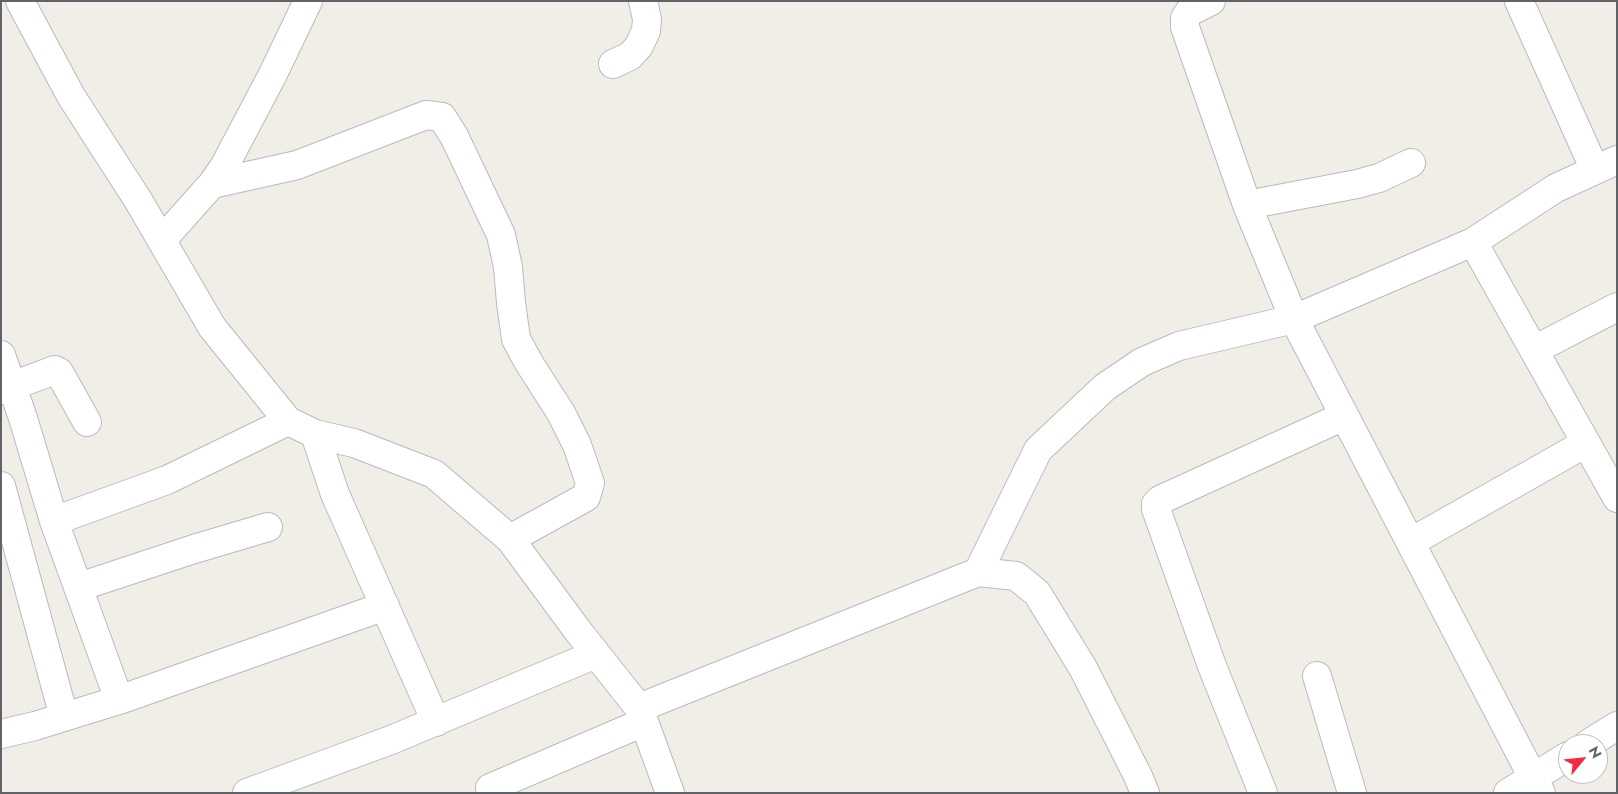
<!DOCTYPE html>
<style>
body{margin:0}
#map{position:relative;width:1618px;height:794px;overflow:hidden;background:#f1ede7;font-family:Jost,sans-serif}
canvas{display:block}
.frame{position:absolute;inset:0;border:2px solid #5e6468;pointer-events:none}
.north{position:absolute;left:1558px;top:734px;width:50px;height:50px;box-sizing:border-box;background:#fff;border:1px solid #bfc1c3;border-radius:50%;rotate:62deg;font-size:14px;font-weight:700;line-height:20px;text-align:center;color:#5e6468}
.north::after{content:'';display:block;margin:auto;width:18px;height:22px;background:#f42a41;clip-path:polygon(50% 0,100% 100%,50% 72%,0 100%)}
</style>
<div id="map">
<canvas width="1618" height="794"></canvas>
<div class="frame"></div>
<div class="north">N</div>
</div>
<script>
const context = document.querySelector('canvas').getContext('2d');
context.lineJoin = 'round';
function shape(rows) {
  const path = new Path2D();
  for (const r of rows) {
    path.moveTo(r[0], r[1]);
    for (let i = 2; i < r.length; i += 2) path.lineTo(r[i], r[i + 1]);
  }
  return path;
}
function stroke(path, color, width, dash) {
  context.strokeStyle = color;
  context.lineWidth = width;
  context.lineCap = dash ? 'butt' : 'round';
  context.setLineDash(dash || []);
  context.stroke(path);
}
const minor = shape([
 [20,1,71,96,138,200,212,327,288,421,315,434,354,443,434,474,510,539,578,631,639,708,978,572,1016,576,1037,593,1083,668,1138,776,1145,793],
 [1211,1,1189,12,1185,18,1185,27,1247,205,1294,319,1541,793],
 [1519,1,1595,170],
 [613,64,630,56,639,46,646,31,647,19,643,1],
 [212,184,297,165,426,115,442,117,454,136,501,235,508,267,511,303,516,339,529,363,561,413,577,445,590,483,586,497,510,539],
 [1247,205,1357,184,1379,178,1411,163],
 [162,240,212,184,224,167,273,74,308,1],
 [1473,242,1617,498],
 [1534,350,1617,307],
 [1,355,23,418,54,521,119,700],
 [1,390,55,370,59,372,87,422],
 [315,434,335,494,436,722],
 [1,486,64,717],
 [54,521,167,480,288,421],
 [1411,542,1586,443],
 [978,572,1038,450,1105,387,1142,362,1179,346,1294,319,1473,242,1556,188,1617,160],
 [79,587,194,549,268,527],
 [1317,676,1352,793],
 [639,708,670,793],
 [1,734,35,726,119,700,385,606],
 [1588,744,1617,726],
 [490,788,644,722],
 [247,793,391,740,596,654],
 [1263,793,1212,666,1156,509,1156,504,1160,500,1344,416],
 [1508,793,1568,756]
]);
stroke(minor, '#b7bbbe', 30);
stroke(minor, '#fff', 28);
</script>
